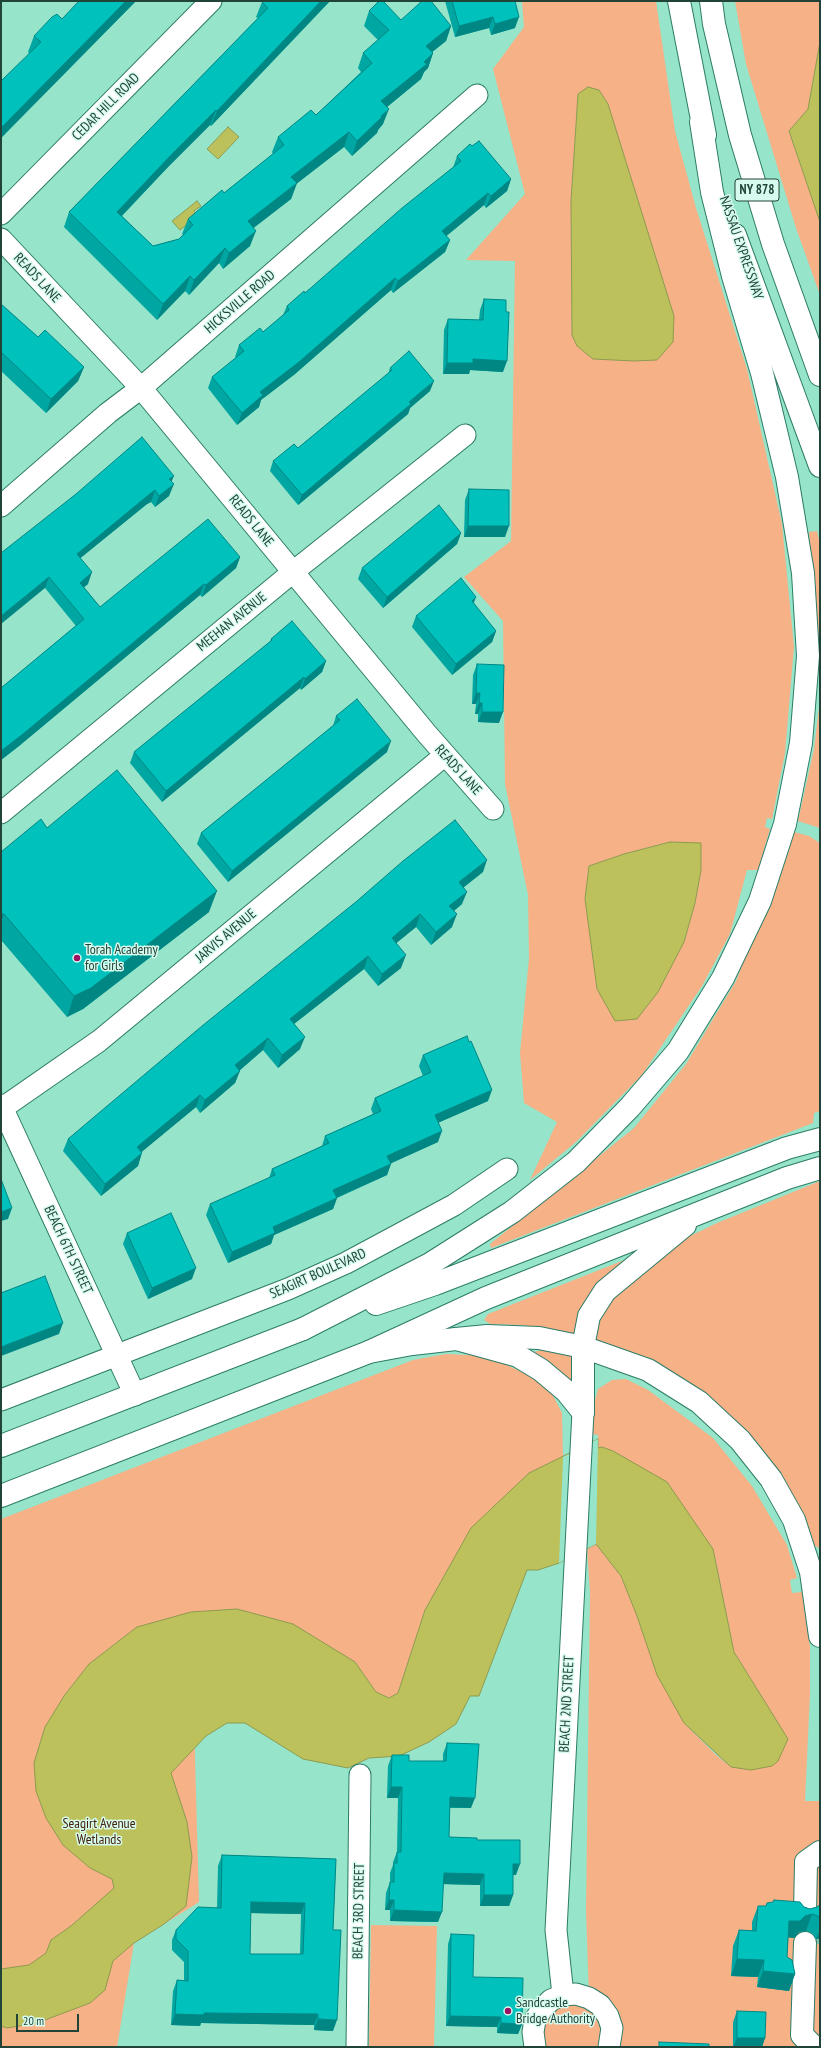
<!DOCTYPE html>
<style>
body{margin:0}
#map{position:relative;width:821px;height:2048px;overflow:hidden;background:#96e4ca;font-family:"PT Sans Narrow",sans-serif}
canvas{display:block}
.frame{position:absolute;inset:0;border:2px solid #224338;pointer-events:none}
.scale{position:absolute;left:16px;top:2014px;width:63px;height:18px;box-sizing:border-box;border:2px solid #224338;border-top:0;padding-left:5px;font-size:12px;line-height:14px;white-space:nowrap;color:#224338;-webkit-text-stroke:3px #d7fcef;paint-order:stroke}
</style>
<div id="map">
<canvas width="821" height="2048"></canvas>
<div class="frame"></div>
<div class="scale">20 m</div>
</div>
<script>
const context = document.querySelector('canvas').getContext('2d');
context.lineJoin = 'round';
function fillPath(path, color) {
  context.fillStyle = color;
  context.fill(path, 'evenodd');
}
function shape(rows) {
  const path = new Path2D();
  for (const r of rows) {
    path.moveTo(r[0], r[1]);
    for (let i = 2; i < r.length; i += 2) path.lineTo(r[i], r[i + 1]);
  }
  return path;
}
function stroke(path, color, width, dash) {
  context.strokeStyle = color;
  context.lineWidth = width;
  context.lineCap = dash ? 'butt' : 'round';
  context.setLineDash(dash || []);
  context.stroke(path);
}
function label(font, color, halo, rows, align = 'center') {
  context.font = font + ' "PT Sans Narrow",sans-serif';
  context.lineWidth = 3;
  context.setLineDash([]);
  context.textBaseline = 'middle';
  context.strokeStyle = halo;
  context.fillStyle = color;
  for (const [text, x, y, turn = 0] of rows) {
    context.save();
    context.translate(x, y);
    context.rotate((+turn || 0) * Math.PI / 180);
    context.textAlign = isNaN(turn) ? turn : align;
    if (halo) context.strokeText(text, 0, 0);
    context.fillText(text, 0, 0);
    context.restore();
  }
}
const green = shape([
 [522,1,656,1,675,131,696,208,747,369,782,524,794,647,785,753,772,819,767,818,765,827,770,829,758,870,747,870,730,934,702,986,642,1075,576,1142,530,1180,557,1122,524,1103,520,1053,529,958,528,895,505,784,503,621,464,577,511,541,515,261,466,260,525,194,493,69,524,27],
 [578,95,572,335,571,201],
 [670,842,701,844,701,870,695,903,684,942,590,935,585,899,589,866,624,854],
 [735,1,820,1,820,42,808,109,789,131,820,220,820,295,796,228,746,64],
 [817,531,820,545,820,690,809,532],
 [820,699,820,828,798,821,814,749],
 [794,832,809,836,820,843,820,1111,814,1113,813,1123,491,1248,490,1244,634,1128,686,1064,736,981],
 [820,1181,820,1551,818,1547,812,1546,719,1409,594,1339,603,1306,686,1238,717,1223],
 [632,1257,577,1335,522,1325,490,1324,484,1320,488,1314],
 [542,1350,576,1354,580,1398,525,1354],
 [446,1354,488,1356,547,1384,562,1413,563,1457,547,1464,425,1610,398,1693,389,1698,376,1692,355,1662,191,1612,199,1902,134,1943,117,2047,1,2047,1,1519,413,1360],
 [626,1379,648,1390,713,1438,752,1486,787,1545,797,1578,790,1580,792,1593,802,1592,810,1646,810,1694,805,1801,820,1801,820,2047,536,2047,542,2009,589,1997,586,1911,590,1593,587,1549,596,1544,621,1576,684,1723,715,1754,731,1767,787,1739,734,1652,713,1549,598,1448,598,1435,592,1434,594,1404,598,1389,612,1380],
 [371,1925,437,1926,434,2047,369,2046]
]);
const water = shape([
 [820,42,820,222,789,131,808,109,820,42],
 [588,87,599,90,608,104,674,316,673,342,657,360,634,361,593,359,577,346,572,335,571,201,578,94,588,87],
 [228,127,239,137,218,159,207,149,228,127],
 [197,201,201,206,194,211,198,216,180,230,172,221,197,201],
 [670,842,701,843,701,870,695,903,684,942,658,992,637,1019,615,1021,597,989,585,899,589,866,624,854,670,842],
 [598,1439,598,1448,602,1447,613,1451,667,1482,713,1549,734,1652,788,1739,778,1761,772,1766,751,1770,731,1767,684,1723,657,1675,637,1616,621,1576,596,1544,559,1563,538,1570,527,1570,479,1696,470,1696,456,1724,429,1742,399,1756,369,1758,348,1768,303,1759,245,1723,227,1723,206,1736,171,1773,187,1822,192,1857,186,1906,164,1924,134,1943,113,1961,105,1990,90,2003,37,2023,7,2028,1,2026,1,1969,29,1965,46,1953,51,1940,71,1926,114,1888,112,1879,90,1868,63,1845,46,1818,36,1791,34,1763,45,1727,64,1696,89,1664,137,1627,191,1612,237,1609,293,1624,355,1662,376,1692,389,1698,398,1693,425,1610,471,1528,529,1473,598,1439]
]);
const pier = shape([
 [598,1439,596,1544,559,1563,563,1457]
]);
const highwayTunnel = shape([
 [819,1944,820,1924]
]);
const minor = shape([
 [1,214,211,1],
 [1,239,141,388,427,734,493,809],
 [1,506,108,413,141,388,477,95],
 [1,813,293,572,465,435],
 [1,1105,135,1395],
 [1,1109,99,1041,444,756],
 [1,1400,288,1289,346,1263,454,1205,507,1169],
 [563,1995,556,1930,583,1412],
 [357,2047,360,1775],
 [535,2047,533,2032,535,2020,542,2009,551,2000,563,1995,576,1994,589,1998,600,2005,608,2016,612,2028,609,2047]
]);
const major = shape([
 [1,1446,303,1329],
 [1,1496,369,1352,412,1344,456,1339,518,1356,541,1370,566,1391,583,1412]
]);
const highway = shape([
 [679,1,705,135],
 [711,1,714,24,740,135,773,244,820,375],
 [735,235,820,466],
 [376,1304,435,1284,787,1148,820,1139],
 [303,1329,430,1264,512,1212,576,1162,630,1107,678,1051,723,978,760,901,785,824,801,743,808,656,803,573,787,477,762,373,733,276,712,192,701,122],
 [456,1339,487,1336,539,1338,583,1347,648,1370,699,1402,740,1440,771,1479,794,1520,811,1572,820,1636],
 [369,1352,486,1298,787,1178,820,1168],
 [583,1412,583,1347,589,1316,605,1291,685,1225],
 [805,1913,806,1862,820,1852],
 [805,1943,802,2035,814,2047]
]);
const wall = shape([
 [79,1,136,1,1,138,29,53,28,52,34,36,62,19],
 [330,1,211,126,210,125,168,167,122,216,153,246,179,239,183,235,182,234,188,219,224,193,273,154,272,152,278,137,316,115,361,72,358,68,363,53,378,40,364,26,369,11,401,20,451,26,446,41,432,52,433,53,428,68,424,72,421,79,387,107,383,124,378,130,377,133,352,156,344,147,297,183,291,199,253,228,250,246,223,269,219,263,189,295,185,291,157,320,64,227,69,212,258,18,256,17,262,2],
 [445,1,515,1,515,28,491,35,489,28,455,37],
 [457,156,511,179,507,191,486,208,484,205,446,236,450,240,445,252,393,293,391,290,295,374,261,400,259,407,237,425,208,388,212,377,236,358,235,357,239,345,263,332,283,315,287,306,305,293,453,168],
 [484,299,503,372,470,370,469,374,443,374,444,330,448,319,479,320,480,310],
 [1,304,38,337,84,367,78,381,46,413,1,371],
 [390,368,430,391,410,408,408,414,298,505,270,471,273,461,298,448,388,374],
 [171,482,169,496,155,507,151,502,147,504,80,558,88,584,84,587,100,607,240,557,236,568,202,597,200,595,19,746,1,760,1,688,76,626,45,588,1,553],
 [469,489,505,537,464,537,465,500],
 [461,533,457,544,383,608,358,579,362,568],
 [474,604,496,631,492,642,452,675,412,627,416,616],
 [271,639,326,661,322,672,301,690,300,688,162,802,130,763,134,752,270,642],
 [477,664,499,723,478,722,478,714,475,714,476,704,472,704,473,675],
 [336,716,387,752,228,882,197,844,201,833,333,726],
 [47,828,209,912,83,1009,67,1017,1,940,1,852],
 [483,872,464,887,462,904,454,911,452,927,431,945,416,927,396,943,401,968,378,986,364,969,294,1024,300,1049,278,1068,263,1050,240,1070,235,1083,200,1113,196,1107,141,1152,138,1166,101,1196,63,1151,68,1139],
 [423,1055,488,1101,439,1122,438,1142,391,1163,387,1175,337,1198,333,1209,274,1235,271,1244,228,1263,206,1215,210,1204,269,1178,272,1169,322,1146,325,1136,373,1114,371,1109,375,1098,423,1076,419,1066],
 [127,1233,192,1279,148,1299,123,1244],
 [447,1743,471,1808,450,1808,449,1837,477,1840,516,1875,513,1875,513,1895,509,1906,480,1906,480,1885,443,1884,438,1922,390,1921,390,1910,385,1910,386,1893,390,1882,390,1873,393,1865,393,1862,397,1852,398,1798,387,1798,388,1766,392,1755,409,1761,443,1761,443,1754],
 [222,1855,336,1859,333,1930,333,2031,314,2030,314,2025,201,2023,200,2026,171,2025,173,1991,177,1980,184,1981,184,1962,172,1950,172,1940,176,1930,217,1908,218,1866],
 [251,1913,301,1914,300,1954,250,1954],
 [820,1905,820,1939,816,1939,812,1933,806,1931,799,1932,794,1938,788,1937,787,1957,795,1974,789,1991,757,1987,758,1977,731,1976,733,1946,739,1930,752,1931,752,1922,758,1906,804,1907,810,1909,817,1907],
 [451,1934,473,1977,522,2024,518,2034,497,2033,497,2027,446,2026,448,1944],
 [737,2011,765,2038,762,2047,733,2047,733,2022]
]);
const shadedWall = shape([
 [126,1,136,1,1,138,1,128],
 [321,1,330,1,211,126,217,111],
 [493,17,489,28,455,37,459,26],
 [519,17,515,28,491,35,495,24],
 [451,26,446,41,421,61,426,46],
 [433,53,428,68,424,72,421,79,376,116,381,101],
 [389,109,383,124,378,130,377,133,352,156,357,141],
 [216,110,210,125,168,167,111,227,117,212,174,152],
 [349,132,344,147,286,192,291,177],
 [511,179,507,191,486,208,491,196],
 [297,183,291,199,242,237,248,221],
 [488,193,484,205,438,243,442,231],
 [256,231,250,246,223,269,229,253],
 [450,240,445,252,393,293,398,281],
 [225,248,219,263,189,295,194,280],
 [190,276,185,291,157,320,163,304],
 [395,278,391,290,295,374,261,400,259,407,237,425,242,413,260,392],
 [473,359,507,361,503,372,470,370,469,374,443,374,447,363],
 [84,367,78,381,46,413,51,399],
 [434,381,430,391,410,408,408,414,298,505,302,495],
 [174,476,169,487,169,479],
 [174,484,169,496,155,507,159,496],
 [155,490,151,502,147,504,72,565,77,554,151,493],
 [468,526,509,526,505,537,464,537],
 [461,533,457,544,383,608,387,597],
 [240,557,236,568,202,597,206,585],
 [92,572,88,584,76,594,80,583],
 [49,577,45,588,1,624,1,616],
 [204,584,200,595,19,746,1,760,1,751],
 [476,597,472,608,472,601],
 [496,631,492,642,452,675,456,664],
 [326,661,322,672,301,690,305,679],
 [304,677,300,688,162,802,166,791],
 [476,693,480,693,476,704,472,704],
 [479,703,482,703,478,714,475,714],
 [482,712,503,712,499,723,478,722],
 [391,741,387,752,228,882,232,871],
 [487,860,483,872,455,894,459,882],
 [217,891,209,912,83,1009,67,1017,74,996],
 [467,892,462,904,445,918,449,906],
 [1,914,4,914,1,922],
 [420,914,416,927,388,950,392,938],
 [457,914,452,927,431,945,436,932],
 [406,955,401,968,378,986,382,974],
 [368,956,364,969,285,1031,290,1019],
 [305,1037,300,1049,278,1068,282,1055],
 [268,1038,263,1050,231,1078,235,1065],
 [240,1071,235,1083,200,1113,205,1100],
 [492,1090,488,1101,431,1126,435,1115],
 [200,1095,196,1107,132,1160,137,1147],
 [442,1131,438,1142,383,1167,387,1156],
 [142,1153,138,1166,101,1196,105,1184],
 [391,1164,387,1175,329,1201,333,1190],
 [337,1198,333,1209,274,1235,271,1244,228,1263,232,1252,273,1227],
 [12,1208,8,1219,1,1221,1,1212],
 [196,1268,192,1279,148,1299,152,1288],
 [63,1323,59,1334,1,1356,1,1347],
 [391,1787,402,1787,398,1798,387,1798],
 [450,1797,475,1798,471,1808,446,1807],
 [513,1864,520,1864,516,1875,509,1875],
 [444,1873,484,1874,480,1885,440,1884],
 [484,1895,513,1895,509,1906,480,1906],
 [389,1900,394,1900,390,1910,385,1910],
 [251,1902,305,1903,301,1914,247,1913],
 [394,1910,442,1912,438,1922,390,1921],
 [812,1914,806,1931,799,1932,794,1938,783,1937,789,1921],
 [820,1929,820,1939,816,1939],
 [737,1959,764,1960,758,1977,731,1976],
 [763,1971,795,1974,789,1991,757,1987],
 [204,2013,318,2014,314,2025,201,2023,200,2026,171,2025,175,2014],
 [450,2016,501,2017,497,2027,446,2026],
 [318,2019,337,2020,333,2031,314,2030],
 [501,2023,522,2024,518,2034,497,2033],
 [737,2038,765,2038,762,2047,733,2047]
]);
const building = shape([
 [79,1,126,1,1,128,1,81,41,42,34,36,52,17,57,14,62,19,79,1],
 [262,1,321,1,217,111,216,110,174,152,117,212,153,246,179,239,193,225,188,219,222,190,224,193,284,145,278,137,311,110,316,115,372,63,363,53,389,30,369,11,379,1,383,1,401,20,422,1,431,1,451,26,426,46,433,53,424,62,427,64,381,101,389,109,381,116,382,117,357,141,349,132,291,177,297,183,248,221,256,231,229,253,225,248,194,280,190,276,163,304,69,212,268,8,262,2,262,1],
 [452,1,515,1,519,17,495,24,493,17,459,26,452,1],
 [479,141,511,179,491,196,488,193,442,231,450,240,398,281,395,278,299,362,260,392,263,395,242,413,212,377,244,351,239,345,260,328,263,332,289,310,287,306,304,291,305,293,402,208,461,161,457,156,470,144,472,146,479,141],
 [484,299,506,300,506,312,509,312,507,361,473,359,473,363,447,363,448,319,483,320,484,299],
 [1,304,38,337,45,330,84,367,51,399,1,352,1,304],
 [409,351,434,381,409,402,411,404,302,495,273,461,294,444,298,448,392,370,390,368,409,351],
 [142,437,174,476,169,479,174,484,159,496,155,490,151,493,77,554,92,572,80,583,100,607,208,519,240,557,206,585,204,584,23,734,1,751,1,688,84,619,49,577,1,616,1,553,76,494,142,437],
 [469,489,509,490,509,526,468,526,469,489],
 [439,505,461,533,387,597,362,568,439,505],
 [461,578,476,597,472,601,496,631,456,664,416,616,461,578],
 [292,621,326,661,305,679,304,677,166,791,134,752,272,640,271,639,292,621],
 [477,664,504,665,503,712,482,712,482,703,479,703,480,693,476,693,477,664],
 [357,699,391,741,232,871,201,833,340,720,336,716,357,699],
 [117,770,217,891,91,988,74,996,4,914,1,914,1,852,41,819,47,828,117,770],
 [455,820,487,860,459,882,467,892,449,906,457,914,436,932,420,914,392,938,406,955,382,974,368,956,290,1019,305,1037,282,1055,268,1038,235,1065,240,1071,205,1100,200,1095,137,1147,142,1153,105,1184,68,1139,202,1026,357,901,403,861,455,820],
 [467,1036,469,1042,471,1041,492,1090,435,1115,442,1131,387,1156,391,1164,333,1190,337,1198,273,1227,275,1233,232,1252,210,1204,275,1175,272,1169,329,1143,325,1136,381,1111,375,1098,431,1072,423,1055,467,1036],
 [1,1179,12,1208,1,1212,1,1179],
 [171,1213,196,1268,152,1288,127,1233,171,1213],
 [45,1276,63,1323,1,1347,1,1293,45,1276],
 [447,1743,479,1744,475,1798,450,1797,449,1837,477,1838,477,1840,520,1840,520,1864,513,1864,513,1895,484,1895,484,1874,444,1873,442,1912,394,1910,394,1900,389,1900,390,1882,394,1882,394,1863,397,1863,397,1852,401,1852,402,1787,391,1787,392,1755,409,1755,409,1761,446,1761,447,1743],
 [222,1855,336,1859,333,1930,341,1930,337,2020,318,2019,318,2014,204,2013,204,2015,175,2014,177,1980,188,1981,188,1951,176,1939,176,1930,198,1907,221,1908,222,1855],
 [251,1902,305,1903,303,1954,250,1954,251,1902],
 [774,1900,800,1902,804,1907,810,1909,817,1907,820,1905,820,1919,818,1916,812,1914,805,1916,800,1921,789,1921,787,1957,792,1960,795,1974,763,1971,764,1960,737,1959,739,1930,756,1931,758,1906,766,1906,767,1903,773,1902,774,1900],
 [451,1934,474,1935,473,1977,523,1978,522,2024,501,2023,501,2017,450,2016,451,1934],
 [737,2011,766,2012,765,2038,737,2038,737,2011],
 [659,2042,709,2044,709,2047,659,2047,659,2042]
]);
const markers = [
 [77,958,4,"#9b1263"],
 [508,2011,4,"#9b1263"]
];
const shields = [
 [757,190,44]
];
const shieldNames = [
 ["NY 878",757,190]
];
const streetNames = [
 ["CEDAR HILL ROAD",106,107,-45],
 ["NASSAU EXPRESSWAY",741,248,71],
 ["READS LANE",37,278,47],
 ["HICKSVILLE ROAD",240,302,-41],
 ["READS LANE",251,521,51],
 ["MEEHAN AVENUE",232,622,-39],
 ["READS LANE",458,770,48],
 ["JARVIS AVENUE",226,936,-40],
 ["BEACH 6TH STREET",68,1250,65],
 ["SEAGIRT BOULEVARD",318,1274,-24],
 ["BEACH 2ND STREET",567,1704,-87],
 ["BEACH 3RD STREET",359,1911,-89]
];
const poiNames = [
 ["Torah Academy",85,950],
 ["for Girls",85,966],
 ["Sandcastle",516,2003],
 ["Bridge Authority",516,2019]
];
const parkNames = [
 ["Seagirt Avenue",99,1824],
 ["Wetlands",99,1840]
];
fillPath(green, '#f7b187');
fillPath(water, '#bcc15b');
stroke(water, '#8e9b50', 1);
fillPath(pier, '#96e4ca');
stroke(highwayTunnel, '#7fc4ad', 22, [22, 11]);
stroke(minor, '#2c7c66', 23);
stroke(major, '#2c7c66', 24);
stroke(highway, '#2c7c66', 24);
stroke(minor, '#fff', 21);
stroke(major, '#fff', 22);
stroke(highway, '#fff', 22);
fillPath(wall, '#00a6a2');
fillPath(shadedWall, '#008784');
fillPath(building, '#00c1bc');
stroke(building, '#008784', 1);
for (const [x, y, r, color] of markers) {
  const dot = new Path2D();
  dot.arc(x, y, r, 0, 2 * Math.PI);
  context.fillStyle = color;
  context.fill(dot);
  stroke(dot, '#d7fcef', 1.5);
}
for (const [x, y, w] of shields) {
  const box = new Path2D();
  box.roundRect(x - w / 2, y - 11, w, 22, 3);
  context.fillStyle = '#d7fcef';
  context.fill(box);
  stroke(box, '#224338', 1);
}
label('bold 13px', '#224338', null, shieldNames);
label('14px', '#224338', '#d7fcef', streetNames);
label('14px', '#224338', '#d7fcef', poiNames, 'left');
label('14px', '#422009', '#d7fcef', parkNames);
</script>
